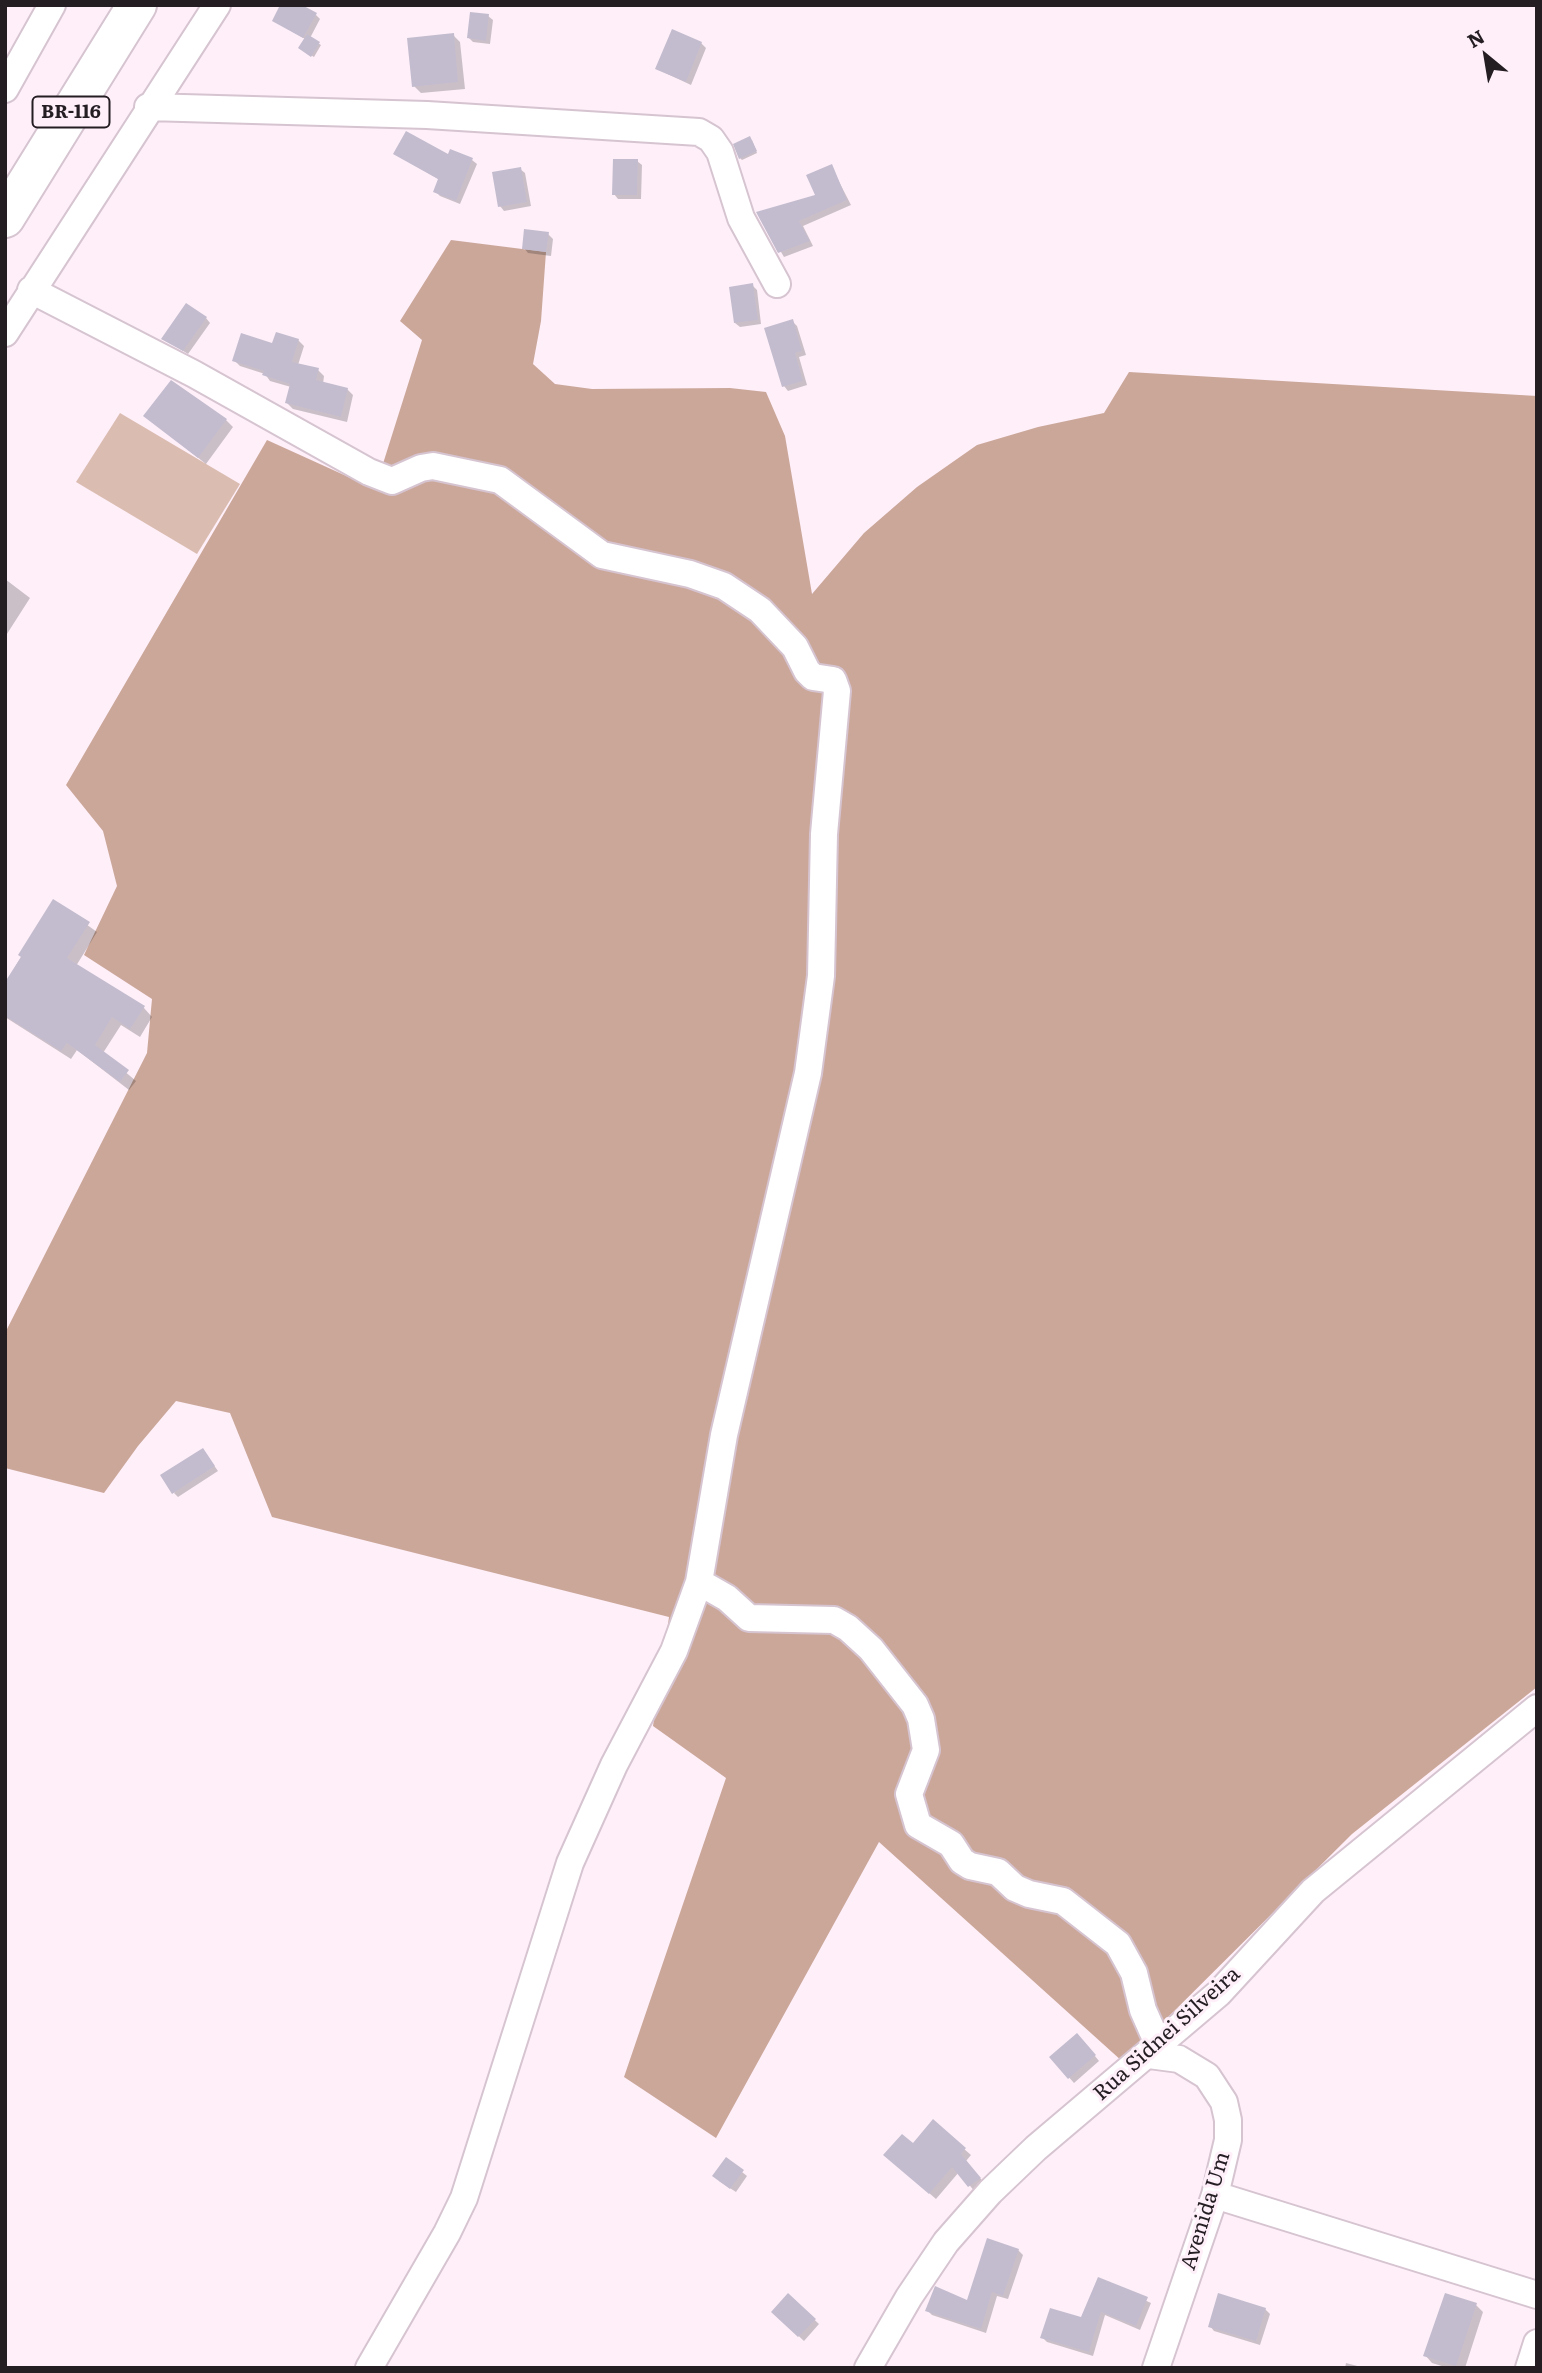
<!DOCTYPE html>
<style>
body{margin:0}
#map{position:relative;width:1542px;height:2373px;overflow:hidden;background:#feeff9;font-family:Literata,serif}
canvas{display:block}
.frame{position:absolute;inset:0;border:7px solid #241d22;pointer-events:none}
.north{position:absolute;left:1451px;top:21px;width:70px;height:70px;-webkit-text-stroke:5px #feeff9;paint-order:stroke;rotate:330deg;font-size:19px;font-weight:700;line-height:28px;text-align:center;color:#241d22}
.north::after{content:'';display:block;margin:auto;width:24px;height:32px;background:#241d22;clip-path:polygon(50% 0,100% 100%,50% 72%,0 100%)}
</style>
<div id="map">
<canvas width="1542" height="2373"></canvas>
<div class="frame"></div>
<div class="north">N</div>
</div>
<script>
const context = document.querySelector('canvas').getContext('2d');
context.lineJoin = 'round';
function fillPath(path, color) {
  context.fillStyle = color;
  context.fill(path, 'evenodd');
}
function shape(rows) {
  const path = new Path2D();
  for (const r of rows) {
    path.moveTo(r[0], r[1]);
    for (let i = 2; i < r.length; i += 2) path.lineTo(r[i], r[i + 1]);
  }
  return path;
}
function stroke(path, color, width, dash) {
  context.strokeStyle = color;
  context.lineWidth = width;
  context.lineCap = dash ? 'butt' : 'round';
  context.setLineDash(dash || []);
  context.stroke(path);
}
function label(font, color, halo, rows, align = 'center') {
  context.font = font + ' Literata,serif';
  context.lineWidth = 6;
  context.setLineDash([]);
  context.textBaseline = 'middle';
  context.strokeStyle = halo;
  context.fillStyle = color;
  for (const [text, x, y, turn = 0] of rows) {
    context.save();
    context.translate(x, y);
    context.rotate((+turn || 0) * Math.PI / 180);
    context.textAlign = isNaN(turn) ? turn : align;
    if (halo) context.strokeText(text, 0, 0);
    context.fillText(text, 0, 0);
    context.restore();
  }
}
const green = shape([
 [120,413,240,484,197,554,76,482]
]);
const forest = shape([
 [451,240,546,252,541,321,533,364,555,384,592,389,730,388,766,392,785,436,812,594,864,533,917,487,977,445,1038,427,1104,413,1129,372,1537,396,1537,1687,1352,1834,1123,2062,879,1842,716,2138,624,2077,726,1778,653,1726,669,1617,272,1517,230,1413,176,1401,138,1446,104,1493,5,1468,5,1333,147,1053,152,999,84,955,117,886,103,831,66,785,267,440,375,489,422,340,400,321]
]);
const shadow = shape([
 [316,15,320,19,310,38,321,45,314,57,302,50,305,39,274,21],
 [488,16,493,20,490,44,473,42,469,38],
 [453,35,460,42,465,89,421,93,414,86],
 [701,43,706,48,691,85,657,69],
 [752,140,757,153,742,160,740,158],
 [395,154,472,160,477,164,460,204,440,196,435,191,440,180],
 [637,161,642,165,641,199,618,199,614,194],
 [831,166,851,205,803,226,813,246,784,257,758,213,818,196],
 [520,169,525,173,531,206,504,211,500,206],
 [548,234,553,239,551,256,528,253,524,248],
 [752,285,757,290,761,324,740,327,735,323],
 [206,318,210,323,188,354,164,339],
 [792,321,797,326,806,355,799,357,807,385,788,391,784,386],
 [298,340,304,346,298,365,318,370,324,376,323,384,347,389,353,395,347,422,293,409,287,403,291,387,270,381,265,374,240,366,234,360],
 [145,416,226,420,233,427,206,464],
 [5,579,30,598,5,637],
 [54,901,97,932,76,966,144,1008,152,1017,140,1037,121,1025,103,1053,136,1081,129,1090,77,1050,71,1059,5,1017,5,984],
 [203,1450,218,1471,178,1497,174,1493],
 [1082,2040,1099,2061,1074,2083,1051,2057],
 [933,2122,971,2155,966,2161,985,2184,975,2192,959,2172,936,2199,892,2161,913,2145],
 [742,2172,747,2176,736,2192,719,2181],
 [1018,2250,1023,2255,1008,2299,997,2296,986,2333,932,2315,927,2310,968,2302],
 [1099,2279,1151,2303,1140,2330,1105,2315,1093,2356,1047,2342,1042,2337,1082,2319],
 [789,2296,819,2324,804,2341,773,2312],
 [1476,2305,1483,2312,1465,2368,1448,2368,1432,2363,1425,2355],
 [1265,2309,1270,2314,1260,2345,1214,2331,1210,2326],
 [1346,2363,1365,2368,1345,2368]
]);
const building = shape([
 [280,5,302,5,317,13,303,38,272,21],
 [470,12,489,14,486,41,467,38],
 [672,29,702,42,686,82,655,69],
 [454,33,458,82,412,87,407,38],
 [307,34,320,42,311,57,298,48],
 [406,131,448,154,450,149,473,158,456,201,433,192,438,179,393,154],
 [750,136,757,151,739,159,733,144],
 [613,159,638,159,637,195,612,195],
 [832,164,847,200,799,221,810,241,778,253,756,212,815,195,806,175],
 [521,167,527,202,498,207,492,172],
 [524,229,549,232,546,252,522,249],
 [753,283,758,320,734,323,729,287],
 [186,303,207,317,183,351,161,339],
 [793,319,802,351,795,353,803,381,782,387,764,328],
 [276,332,299,339,292,362,319,368,316,380,348,388,341,417,285,403,290,384,262,375,264,371,232,361,241,333,272,343],
 [171,380,227,419,198,458,143,416],
 [53,899,90,922,67,958,145,1006,130,1029,112,1017,95,1045,129,1070,120,1082,67,1043,61,1051,5,1016,5,982,21,957,18,955],
 [203,1448,215,1466,172,1494,160,1475],
 [1077,2033,1096,2055,1068,2079,1049,2057],
 [933,2119,966,2148,961,2154,981,2178,968,2187,952,2167,929,2194,883,2155,902,2134,913,2143],
 [726,2157,744,2170,730,2189,712,2176],
 [987,2238,1019,2249,1003,2296,992,2292,981,2329,925,2311,935,2286,967,2300],
 [1098,2277,1148,2297,1136,2326,1101,2312,1089,2352,1040,2338,1050,2308,1081,2317],
 [788,2293,816,2319,798,2337,771,2312],
 [1218,2293,1266,2308,1256,2341,1208,2327],
 [1445,2293,1477,2303,1456,2366,1423,2356]
]);
const minor = shape([
 [5,89,52,5],
 [148,107,427,115,699,132,711,139,720,152,741,218,777,284],
 [31,290,194,374,369,472,392,481,421,468,433,466,500,480,602,555,690,574,724,586,760,610,795,647,807,671,813,677,833,680,837,691,824,834,821,976,808,1073,724,1435,699,1582,674,1651,614,1765,570,1863,464,2198,447,2233,369,2368],
 [5,333,217,5],
 [699,1582,727,1598,749,1618,834,1620,848,1628,871,1649,915,1705,921,1719,926,1750,909,1794,918,1825,951,1844,962,1861,970,1866,998,1872,1015,1888,1029,1894,1063,1901,1118,1944,1134,1973,1143,2010,1159,2046],
 [1149,2055,1179,2059,1207,2076,1224,2102,1228,2120,1228,2140,1215,2195,1156,2368],
 [1215,2195,1537,2295],
 [868,2368,909,2297,946,2242,990,2192,1036,2148,1219,1993,1313,1891,1537,1708],
 [1529,2368,1537,2343]
]);
const highway = shape([
 [5,218,137,5]
]);
const shields = [
 [71,112,77]
];
const shieldNames = [
 ["BR-116",71,112]
];
const streetNames = [
 ["Rua Sidnei Silveira",1167,2034,-42],
 ["Avenida Um",1206,2211,-73]
];
fillPath(green, '#dbbcb1');
fillPath(forest, '#cba79a');
fillPath(shadow, '#0003');
fillPath(building, '#c3bcce');
stroke(minor, '#d6c4d1', 30);
stroke(highway, '#d6c4d1', 42);
stroke(minor, '#fff', 26);
stroke(highway, '#fff', 38);
for (const [x, y, w] of shields) {
  const box = new Path2D();
  box.roundRect(x - w / 2, y - 15.5, w, 31, 5);
  context.fillStyle = '#feeff9';
  context.fill(box);
  stroke(box, '#241d22', 2);
}
label('bold 19px', '#241d22', null, shieldNames);
label('21px', '#241d22', '#feeff9', streetNames);
</script>
